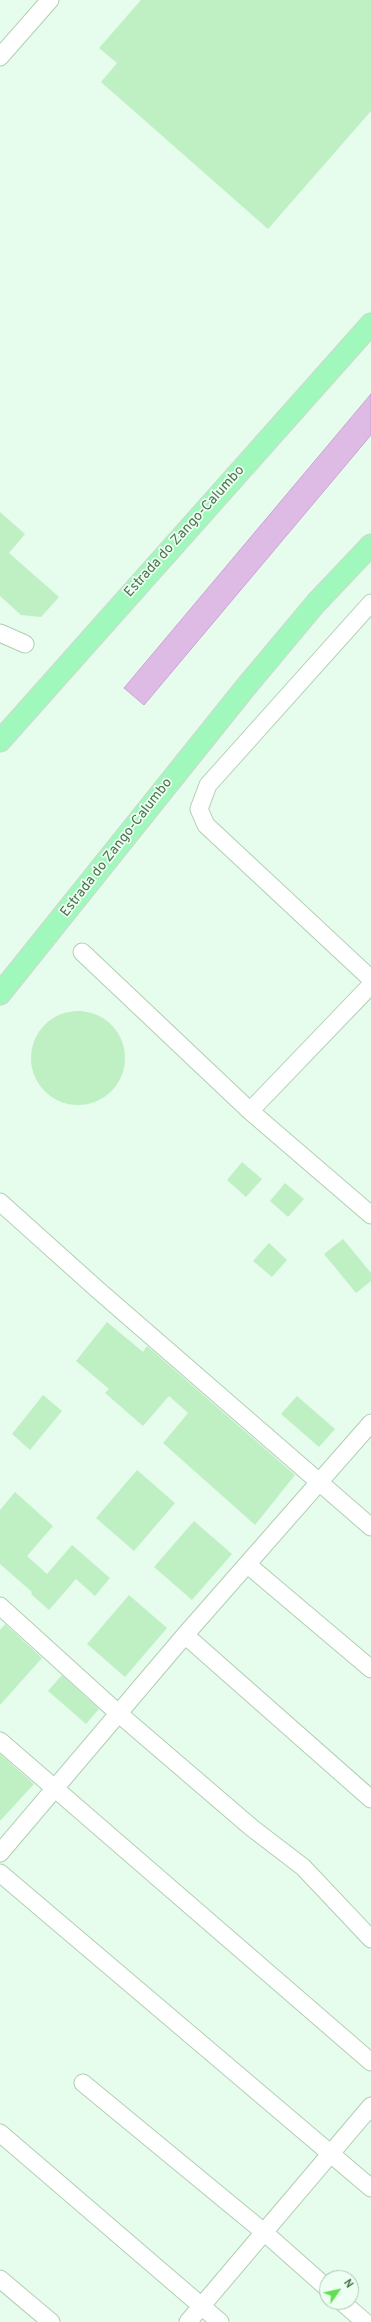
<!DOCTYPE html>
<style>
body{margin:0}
#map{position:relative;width:371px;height:2322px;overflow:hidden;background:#e6fced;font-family:Overpass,sans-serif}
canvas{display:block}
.north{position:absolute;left:319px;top:2270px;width:40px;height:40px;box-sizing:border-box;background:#edfef2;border:1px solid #adc7b0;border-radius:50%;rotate:56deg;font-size:11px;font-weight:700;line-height:16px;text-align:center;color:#4c744d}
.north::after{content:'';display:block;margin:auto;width:14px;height:18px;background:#5ee150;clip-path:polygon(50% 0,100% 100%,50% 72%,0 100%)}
</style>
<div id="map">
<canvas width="371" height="2322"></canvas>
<div class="north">N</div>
</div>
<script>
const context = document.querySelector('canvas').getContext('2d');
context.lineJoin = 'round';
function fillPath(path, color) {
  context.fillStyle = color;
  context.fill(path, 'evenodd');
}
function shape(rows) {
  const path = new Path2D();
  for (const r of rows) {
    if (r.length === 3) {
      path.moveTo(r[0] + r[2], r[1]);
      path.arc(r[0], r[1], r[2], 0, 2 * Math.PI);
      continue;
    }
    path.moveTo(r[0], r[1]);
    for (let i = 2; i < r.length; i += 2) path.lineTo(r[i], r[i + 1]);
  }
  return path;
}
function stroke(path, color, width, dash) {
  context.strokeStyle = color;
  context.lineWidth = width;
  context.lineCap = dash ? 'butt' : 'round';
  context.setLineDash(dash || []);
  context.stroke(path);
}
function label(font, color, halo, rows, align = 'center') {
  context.font = font + ' Overpass,sans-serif';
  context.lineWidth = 3.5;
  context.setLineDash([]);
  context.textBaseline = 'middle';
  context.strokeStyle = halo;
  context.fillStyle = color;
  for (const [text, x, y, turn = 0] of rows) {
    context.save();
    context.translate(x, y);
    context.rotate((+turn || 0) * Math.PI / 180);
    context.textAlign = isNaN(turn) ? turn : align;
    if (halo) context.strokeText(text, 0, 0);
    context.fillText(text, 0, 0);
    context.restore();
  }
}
const water = shape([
 [371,394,371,435,144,705,124,688,371,394]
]);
const building = shape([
 [141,0,371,0,371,111,268,229,101,82,117,63,99,48],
 [0,512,25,534,9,553,59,597,41,617,21,615,0,596],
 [78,1058,47],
 [242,1162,262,1179,246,1197,227,1180],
 [285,1183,304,1199,288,1217,270,1201],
 [343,1239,371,1273,371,1281,356,1293,324,1254],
 [269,1243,287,1260,272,1277,253,1261],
 [107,1322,143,1352,147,1346,295,1475,255,1525,163,1443,188,1413,169,1396,143,1426,105,1393,109,1389,76,1361],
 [43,1395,62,1411,30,1450,12,1434],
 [297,1396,335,1429,319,1447,281,1414],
 [137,1470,175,1503,134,1551,96,1518],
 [15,1492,53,1526,27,1556,47,1574,72,1545,110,1578,95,1596,76,1579,49,1610,31,1594,32,1592,0,1564,0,1510],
 [194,1521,232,1554,192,1600,154,1567],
 [129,1595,167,1628,125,1677,87,1644],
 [5,1624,42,1658,0,1705,0,1630],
 [62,1675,99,1709,86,1724,48,1691],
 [0,1754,34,1784,0,1821]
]);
const minor = shape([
 [0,57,50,0],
 [371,603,208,785,199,809,206,825,371,979],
 [0,633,25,644],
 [82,952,250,1111,371,1215],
 [250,1111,371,985],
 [0,1202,98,1290,371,1527],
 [248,1565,371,1669],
 [0,1606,118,1713,252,1828,303,1867,371,1939],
 [185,1635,371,1799],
 [0,1741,371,2062],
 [0,1853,185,1635,371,1423],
 [0,1873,371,2188],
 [83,2083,265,2233,327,2288],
 [0,2133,220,2322],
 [0,2279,51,2322],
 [342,2302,365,2322],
 [188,2322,371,2106]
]);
const major = shape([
 [0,741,371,324],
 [0,994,245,688,316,603,371,545]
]);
const streetNames = [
 ["Estrada do Zango-Calumbo",185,532,-48],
 ["Estrada do Zango-Calumbo",117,848,-52]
];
fillPath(water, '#debbe5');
stroke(water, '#cea2d6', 1);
fillPath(building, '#bff0c3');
stroke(minor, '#b0cfb4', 19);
stroke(major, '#cdd8cd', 23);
stroke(minor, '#fff', 17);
stroke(major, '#a1f8bc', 21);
label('14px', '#4c744d', '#edfef2', streetNames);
</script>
